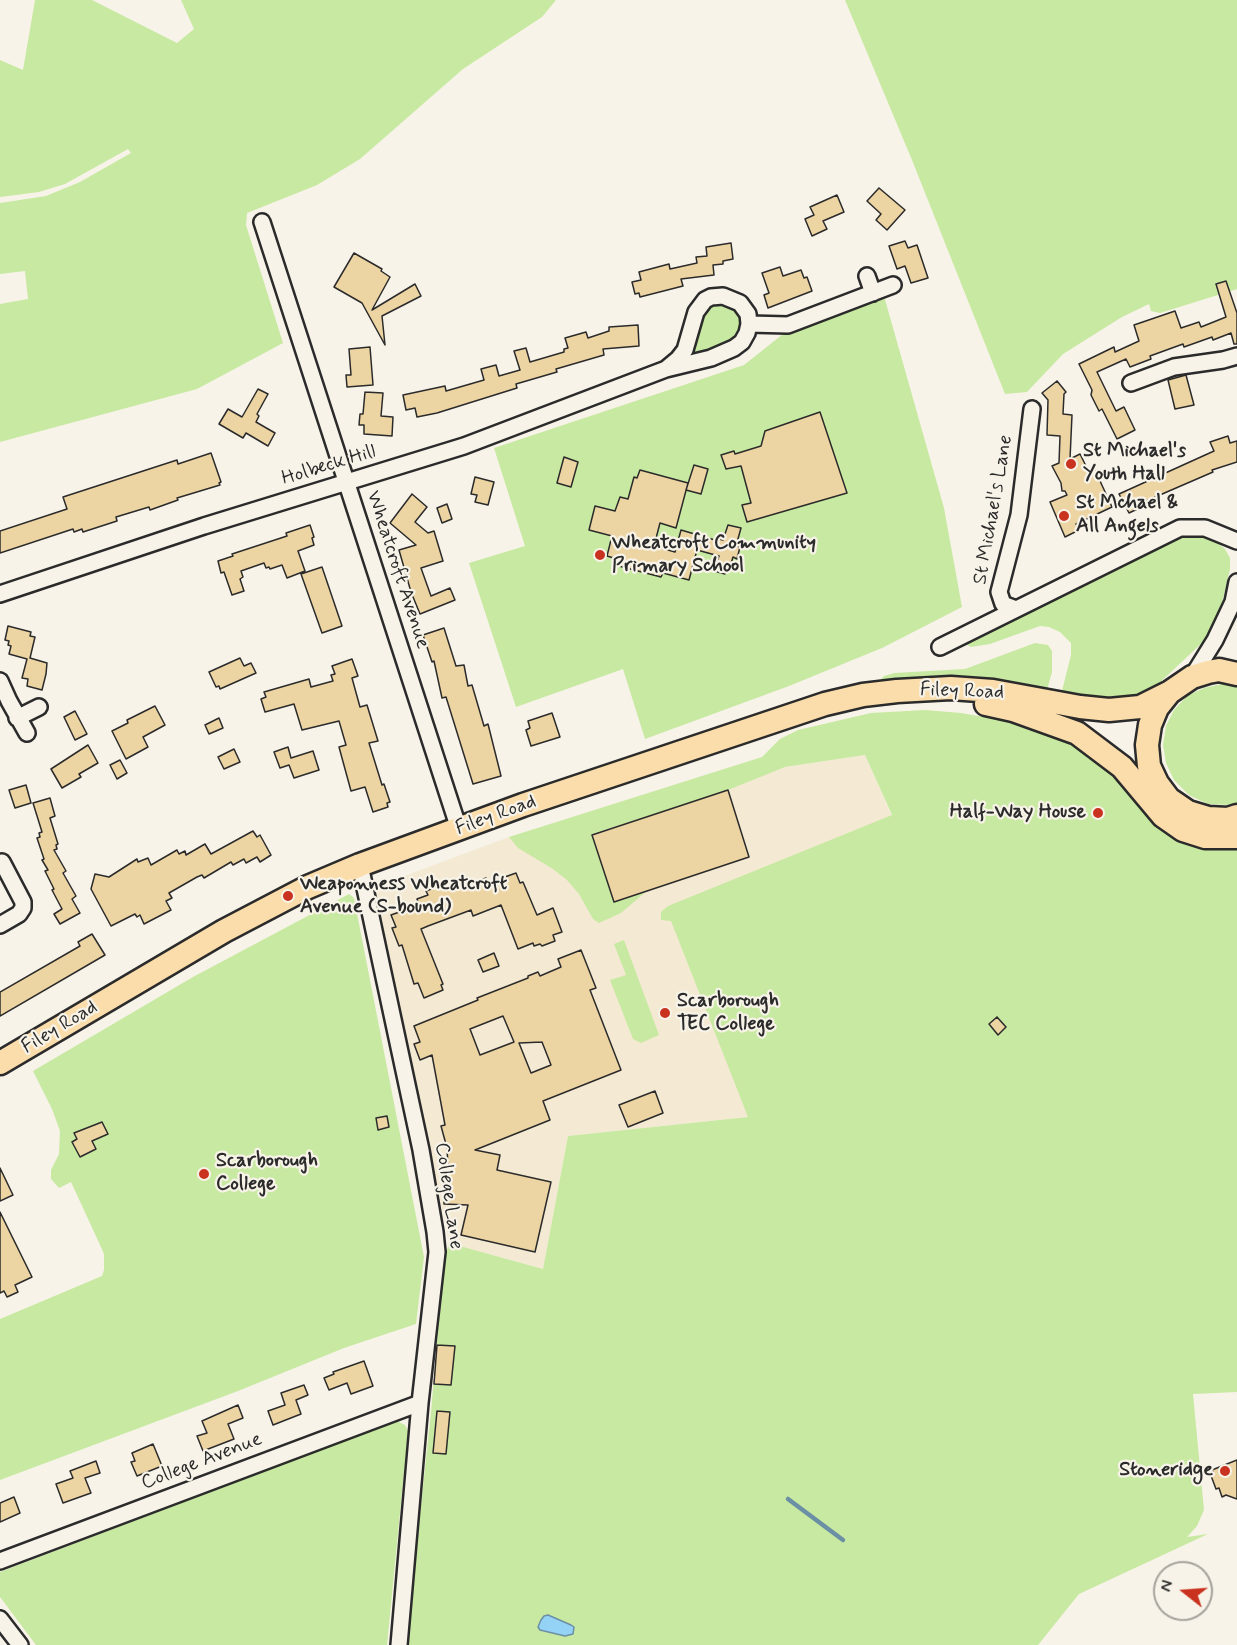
<!DOCTYPE html>
<style>
body{margin:0}
#map{position:relative;width:1237px;height:1645px;overflow:hidden;background:#f7f3e8;font-family:Mynerve,sans-serif}
canvas{display:block}
.north{position:absolute;left:1153px;top:1561px;width:60px;height:60px;box-sizing:border-box;background:#f7f3e8;border:2px solid #a5a39c;border-radius:50%;rotate:287deg;font-size:16px;font-weight:700;line-height:24px;text-align:center;color:#2b2b2b}
.north::after{content:'';display:block;margin:auto;width:21px;height:27px;background:#c8321e;clip-path:polygon(50% 0,100% 100%,50% 72%,0 100%)}
</style>
<div id="map">
<canvas width="1237" height="1645"></canvas>
<div class="north">N</div>
</div>
<script>
const context = document.querySelector('canvas').getContext('2d');
context.lineJoin = 'round';
function fillPath(path, color) {
  context.fillStyle = color;
  context.fill(path, 'evenodd');
}
function shape(rows) {
  const path = new Path2D();
  for (const r of rows) {
    path.moveTo(r[0], r[1]);
    for (let i = 2; i < r.length; i += 2) path.lineTo(r[i], r[i + 1]);
  }
  return path;
}
function stroke(path, color, width, dash) {
  context.strokeStyle = color;
  context.lineWidth = width;
  context.lineCap = dash ? 'butt' : 'round';
  context.setLineDash(dash || []);
  context.stroke(path);
}
function label(font, color, halo, rows, align = 'center') {
  context.font = font + ' Mynerve,sans-serif';
  context.lineWidth = 4.5;
  context.setLineDash([]);
  context.textBaseline = 'middle';
  context.strokeStyle = halo;
  context.fillStyle = color;
  for (const [text, x, y, turn = 0] of rows) {
    context.save();
    context.translate(x, y);
    context.rotate((+turn || 0) * Math.PI / 180);
    context.textAlign = isNaN(turn) ? turn : align;
    if (halo) context.strokeText(text, 0, 0);
    context.fillText(text, 0, 0);
    context.restore();
  }
}
const built = shape([
 [865,755,983,1023,748,1117,568,1136,543,1269,449,1243,375,887,509,837,768,773,785,767]
]);
const green = shape([
 [35,0,92,0,177,43,194,29,181,0,556,0,542,17,463,69,360,159,317,185,247,213,246,225,283,343,197,389,0,442,0,304,28,299,25,271,0,274,0,203,46,196,80,182,131,153,128,149,65,184,39,192,0,197,0,60,23,70],
 [845,0,1237,0,1237,289,1160,313,1151,311,1149,304,1122,317,1063,354,1027,392,1005,394,912,160],
 [884,296,944,508,962,607,882,648,789,686,645,739,623,669,516,707,469,563,525,546,494,448,744,365,783,334],
 [725,301,741,314,742,324,735,338,732,341,698,352,692,351,701,315,707,306],
 [1181,536,1196,536,1214,540,1225,549,1230,558,1230,569,1224,595,1218,618,1204,641,1155,687,1142,695,1126,700,1061,695,1071,655,1071,643,1060,632,1049,627,1040,626,990,644,971,647,965,644,964,641,1164,542],
 [1035,643,1048,645,1052,651,1052,672,1047,690,883,682,881,679,884,676,894,673,965,669],
 [1222,684,1237,686,1237,803,1229,805,1208,804,1189,795,1174,780,1166,763,1163,745,1166,726,1174,710,1187,696,1204,688],
 [925,710,961,713,1018,723,1064,740,1102,766,1124,786,1237,844,1237,1392,1193,1394,1204,1510,1197,1526,1187,1537,1208,1534,1079,1594,1038,1645,406,1645,431,1412,444,1261,449,1243,543,1269,568,1136,748,1117,671,921,661,920,661,912,668,906,892,815,865,755,785,767,728,790,592,834,614,901,648,890,621,913,599,923,593,919,579,894,567,880,553,869,518,848,509,837,762,757,780,739,798,730,871,713],
 [349,894,354,898,424,1257,416,1324,344,1348,238,1391,0,1480,0,1319,102,1276,104,1270,104,1254,101,1247,71,1182,59,1188,51,1179,51,1170,59,1154,60,1131,52,1109,33,1071,193,977],
 [624,940,659,1035,641,1043,633,1039,610,980,626,975,614,944],
 [393,1422,399,1422,405,1425,408,1431,387,1645,36,1645,0,1597,0,1572]
]);
const water = shape([
 [548,1615,571,1625,574,1627,573,1634,565,1636,540,1630,538,1627,541,1620,544,1616,548,1615]
]);
const stream = shape([
 [788,1499,843,1540]
]);
const building = shape([
 [879,188,905,210,887,230,876,220,881,214,867,201,879,188],
 [837,195,844,212,823,221,827,229,812,236,805,219,814,215,810,207,837,195],
 [905,241,908,248,917,245,928,278,911,283,905,266,897,269,889,246,905,241],
 [731,243,733,259,723,261,723,264,713,265,714,275,681,279,683,286,640,297,639,293,635,294,632,282,641,280,639,272,669,264,670,269,697,263,696,257,707,256,706,247,731,243],
 [354,253,382,269,381,271,390,277,372,310,415,284,421,296,382,316,385,345,362,303,334,287,354,253],
 [780,267,783,276,801,270,804,278,807,277,812,291,768,308,764,295,769,293,762,273,780,267],
 [1226,281,1237,313,1237,344,1234,344,1231,333,1213,340,1212,337,1184,347,1183,344,1150,356,1151,359,1130,367,1126,359,1097,372,1116,411,1124,407,1135,430,1117,439,1102,409,1099,411,1091,395,1092,390,1079,364,1114,347,1115,352,1139,341,1134,325,1175,311,1181,328,1199,322,1201,327,1226,317,1216,284,1226,281],
 [638,325,639,346,603,349,604,355,556,369,557,372,516,384,517,388,437,413,417,417,415,408,406,410,403,395,445,386,446,391,484,380,481,369,496,365,499,376,520,370,514,351,526,348,530,362,564,352,564,349,568,348,565,338,586,332,588,338,609,331,609,327,638,325],
 [370,347,373,385,347,387,346,375,351,375,349,349,370,347],
 [1186,375,1194,405,1175,409,1168,380,1186,375],
 [1057,381,1066,392,1064,394,1063,414,1072,415,1070,459,1080,454,1089,472,1095,470,1112,507,1076,524,1079,530,1065,537,1050,502,1067,495,1065,491,1062,491,1061,483,1052,466,1059,463,1060,436,1047,435,1048,400,1042,393,1057,381],
 [258,389,268,394,257,414,259,416,256,422,275,433,268,446,246,433,243,438,219,424,228,409,242,417,258,389],
 [365,392,383,393,381,416,393,417,392,436,364,434,364,425,359,425,360,414,363,414,365,392],
 [820,412,847,493,747,522,742,505,751,503,741,466,726,469,721,455,734,451,735,454,761,446,765,431,820,412],
 [1228,436,1230,443,1237,441,1237,462,1212,470,1213,472,1146,501,1148,504,1129,513,1119,494,1214,451,1210,442,1228,436],
 [211,453,221,482,219,483,220,485,177,498,178,500,150,510,149,507,116,517,117,521,83,532,82,529,74,532,73,529,0,553,0,531,67,509,63,497,177,460,178,464,211,453],
 [564,457,578,462,571,487,557,483,564,457],
 [694,465,708,469,701,494,686,490,694,465],
 [640,470,688,483,676,528,660,523,654,546,675,552,681,530,715,540,715,538,723,540,728,525,741,528,736,546,740,547,737,559,733,557,729,570,727,569,725,574,714,571,719,556,697,550,689,580,663,573,661,577,615,565,617,559,607,556,612,536,589,530,595,506,615,511,620,497,628,499,634,477,637,478,640,470],
 [475,477,494,482,488,505,475,502,477,495,471,494,475,477],
 [412,494,427,507,415,522,428,533,434,531,443,561,421,568,431,596,450,588,455,600,420,614,411,592,399,550,416,545,390,523,412,494],
 [447,504,452,519,442,523,437,508,447,504],
 [310,525,314,537,312,538,314,545,298,551,305,571,287,578,282,565,270,569,269,567,266,568,264,563,241,571,243,577,240,579,244,591,232,595,224,572,221,573,218,561,233,556,232,554,287,536,286,533,310,525],
 [322,567,342,626,322,633,301,574,322,567],
 [8,626,31,632,30,636,35,637,30,658,47,663,46,674,42,690,27,686,28,679,22,678,27,659,9,654,11,646,8,645,9,641,5,640,8,626],
 [444,628,456,666,464,665,468,686,472,685,484,726,488,724,501,776,473,784,446,697,442,698,434,661,432,662,423,635,444,628],
 [240,658,244,666,251,663,256,673,220,689,219,686,216,687,209,672,240,658],
 [352,659,358,676,352,678,360,707,367,705,378,741,369,743,382,785,384,784,390,802,387,803,388,807,373,812,365,787,351,791,339,747,346,745,339,721,302,730,294,704,265,712,261,699,266,697,264,692,309,679,311,687,333,681,331,675,335,674,332,666,352,659],
 [155,706,165,725,143,737,148,747,126,759,112,731,128,723,127,720,155,706],
 [75,711,87,734,75,740,64,717,75,711],
 [552,713,560,737,531,746,526,730,530,728,528,721,552,713],
 [219,718,223,728,209,734,205,725,219,718],
 [88,745,98,763,79,774,81,777,62,788,51,769,88,745],
 [288,747,291,758,313,751,319,770,294,778,289,765,280,768,274,752,288,747],
 [234,749,240,762,224,769,218,757,234,749],
 [120,760,127,773,117,779,110,765,120,760],
 [26,785,31,803,15,808,9,790,26,785],
 [728,790,749,857,614,902,592,835,728,790],
 [50,798,55,816,50,818,58,844,56,845,57,849,54,850,66,871,63,873,76,896,72,899,80,913,60,924,54,914,62,909,52,890,54,889,45,871,48,870,42,860,44,859,37,838,40,837,39,833,42,832,33,803,50,798],
 [253,831,257,837,260,835,271,855,260,862,257,857,246,863,244,859,233,865,231,862,204,878,202,875,197,877,169,893,172,898,166,901,171,910,144,924,140,915,137,917,135,914,111,926,91,889,95,874,109,877,137,859,138,862,148,858,151,865,177,850,179,854,185,851,186,855,205,844,211,854,253,831],
 [516,873,520,883,523,882,537,915,553,908,562,932,553,935,555,941,542,946,540,944,534,946,533,943,518,949,501,905,473,916,471,910,428,926,421,929,443,984,441,985,443,990,424,998,418,983,414,984,402,945,399,946,392,928,396,927,391,915,419,905,417,899,428,895,426,891,444,884,446,888,450,886,452,888,474,880,475,883,486,878,488,883,516,873],
 [92,934,105,955,0,1016,0,992,80,946,78,942,92,934],
 [581,950,596,988,590,990,621,1070,543,1101,550,1120,475,1150,500,1155,497,1170,551,1182,535,1252,461,1235,468,1205,444,1204,445,1167,448,1167,447,1148,441,1126,445,1125,432,1055,420,1060,414,1044,420,1042,414,1026,478,1000,477,998,528,978,528,976,538,972,540,976,561,967,558,959,581,950],
 [503,1016,514,1042,480,1055,470,1029,503,1016],
 [542,1042,551,1065,531,1073,519,1043,542,1042],
 [494,953,499,966,483,972,478,960,494,953],
 [997,1017,1006,1027,998,1035,989,1024,997,1017],
 [655,1091,663,1113,628,1127,619,1105,655,1091],
 [387,1116,389,1127,378,1130,376,1118,387,1116],
 [102,1122,108,1134,92,1141,96,1149,80,1157,72,1142,77,1139,74,1133,102,1122],
 [0,1168,13,1195,0,1201,0,1168],
 [0,1212,32,1277,15,1285,18,1292,7,1297,4,1291,0,1293,0,1212],
 [437,1345,455,1346,451,1385,434,1384,437,1345],
 [364,1361,373,1386,351,1394,347,1383,329,1390,324,1378,334,1374,333,1372,364,1361],
 [304,1385,308,1395,296,1400,301,1414,273,1425,268,1411,285,1405,281,1393,304,1385],
 [238,1405,243,1418,228,1424,234,1439,203,1451,197,1436,207,1433,202,1421,238,1405],
 [437,1411,450,1412,446,1454,433,1453,437,1411],
 [153,1444,162,1466,137,1476,131,1462,135,1461,132,1453,153,1444],
 [1237,1460,1237,1499,1226,1495,1222,1497,1219,1488,1216,1489,1210,1473,1213,1472,1212,1470,1237,1460],
 [96,1461,100,1473,85,1478,91,1493,63,1503,56,1484,73,1478,70,1471,96,1461],
 [14,1497,20,1513,0,1522,0,1503,14,1497]
]);
const minor = shape([
 [262,222,459,829],
 [867,276,873,293],
 [749,324,788,325,893,285],
 [1131,383,1174,367,1223,360,1237,356],
 [0,594,204,526,464,446,666,369,711,358,734,348,742,342,747,333,749,324,748,314,740,303,723,296,711,297,705,300,696,312,685,350,678,359,666,369],
 [1016,609,1003,604,999,592,1019,515,1032,409],
 [940,647,1180,528,1205,528,1237,541],
 [1192,677,1215,640,1233,602,1237,582],
 [0,681,9,701,27,733],
 [17,718,39,707],
 [360,865,421,1150,435,1232,437,1252,420,1403,399,1645],
 [0,925,19,914,23,908,23,902,2,862],
 [0,1561,420,1403],
 [0,1619,20,1645]
]);
const highway = shape([
 [1169,693,1157,708,1150,725,1147,745,1149,766,1157,783,1169,799,1188,812,1208,818,1228,819,1237,816],
 [986,704,1013,710,1077,733,1122,767,1163,816,1183,830,1205,837,1237,837],
 [0,1063,224,931,308,887,360,865,523,805,825,704,863,695,897,691,951,688,993,691,1080,707,1109,710,1140,707,1170,692,1192,677,1208,672,1219,670,1237,674]
]);
const markers = [
 [1071,464,6,"#c8321e"],
 [1064,516,6,"#c8321e"],
 [600,555,6,"#c8321e"],
 [1098,813,6,"#c8321e"],
 [288,896,6,"#c8321e"],
 [665,1013,6,"#c8321e"],
 [204,1174,6,"#c8321e"],
 [1225,1471,6,"#c8321e"]
];
const poiNames = [
 ["St Michael's",1083,452],
 ["Youth Hall",1083,475],
 ["St Mchael &",1076,504],
 ["All Angels",1076,527],
 ["Wheatcroft Community",612,544],
 ["Primary School",612,567],
 ["Half-Way House",1086,813,"right"],
 ["Weaponness Wheatcroft",300,885],
 ["Avenue (S-bound)",300,908],
 ["Scarborough",677,1002],
 ["TEC College",677,1025],
 ["Scarborough",216,1162],
 ["College",216,1185],
 ["Stoneridge",1213,1471,"right"]
];
const streetNames = [
 ["Holbeck Hill",329,466,-17],
 ["St Michael's Lane",994,510,-80],
 ["Wheatcroft Avenue",397,570,72],
 ["Filey Road",962,692,2],
 ["Filey Road",496,816,-20],
 ["Filey Road",60,1028,-31],
 ["College Lane",448,1196,82],
 ["College Avenue",202,1462,-21]
];
fillPath(built, '#f4ead3');
fillPath(green, '#c8e9a1');
fillPath(water, '#95d3f6');
stroke(water, '#6b90a5', 1.5);
stroke(stream, '#6b90a5', 4.5);
fillPath(building, '#edd4a3');
stroke(building, '#2b2b2b', 1.5);
stroke(minor, '#2b2b2b', 20);
stroke(highway, '#2b2b2b', 27);
stroke(minor, '#f7f3e8', 15);
stroke(highway, '#fbddab', 22);
for (const [x, y, r, color] of markers) {
  const dot = new Path2D();
  dot.arc(x, y, r, 0, 2 * Math.PI);
  context.fillStyle = color;
  context.fill(dot);
  stroke(dot, '#f7f3e8', 2);
}
label('bold 20px', '#2b2b2b', '#f7f3e8', poiNames, 'left');
label('20px', '#2b2b2b', '#f7f3e8', streetNames);
</script>
